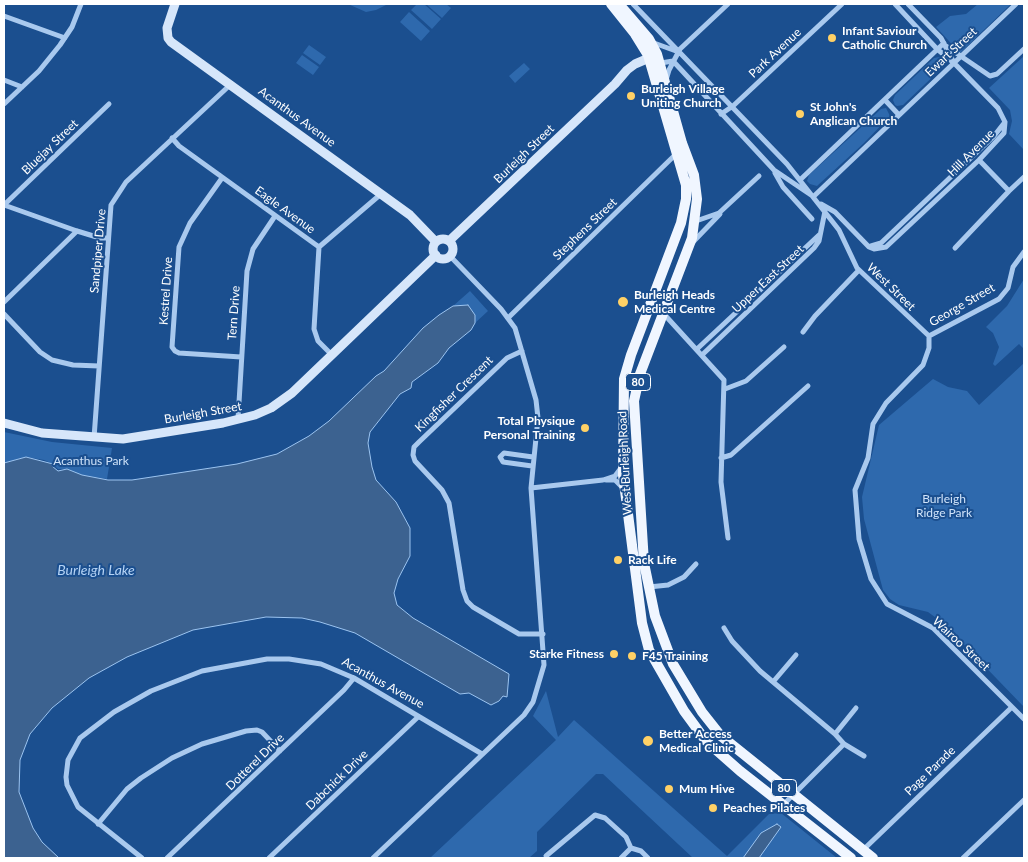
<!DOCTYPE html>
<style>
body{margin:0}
#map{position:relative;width:1028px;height:862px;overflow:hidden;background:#1b4f8f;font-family:Lato,sans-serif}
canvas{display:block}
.frame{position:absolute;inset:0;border:5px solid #fff;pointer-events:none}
</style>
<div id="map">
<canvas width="1028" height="862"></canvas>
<div class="frame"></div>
</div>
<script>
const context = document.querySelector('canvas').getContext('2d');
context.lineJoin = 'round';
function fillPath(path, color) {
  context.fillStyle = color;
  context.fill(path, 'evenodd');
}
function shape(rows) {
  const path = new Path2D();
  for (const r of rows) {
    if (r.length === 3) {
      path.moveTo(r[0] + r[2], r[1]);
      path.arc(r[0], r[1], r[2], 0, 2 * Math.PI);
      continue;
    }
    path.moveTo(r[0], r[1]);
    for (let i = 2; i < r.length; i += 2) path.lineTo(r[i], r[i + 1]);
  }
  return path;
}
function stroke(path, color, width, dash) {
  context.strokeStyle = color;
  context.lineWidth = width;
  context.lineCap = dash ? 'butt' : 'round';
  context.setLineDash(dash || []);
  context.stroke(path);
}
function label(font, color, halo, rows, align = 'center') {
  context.font = font + ' Lato,sans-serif';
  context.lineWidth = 4;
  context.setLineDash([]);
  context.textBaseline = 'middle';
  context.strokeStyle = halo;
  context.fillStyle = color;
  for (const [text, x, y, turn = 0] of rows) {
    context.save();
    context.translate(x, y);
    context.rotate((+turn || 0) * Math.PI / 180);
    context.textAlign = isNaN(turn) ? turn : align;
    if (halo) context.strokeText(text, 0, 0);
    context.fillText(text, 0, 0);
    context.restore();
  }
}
const green = shape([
 [348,4,388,4,376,10,366,12],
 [417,4,424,4,441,19,432,29,411,10],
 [426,4,446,4,451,8,442,18],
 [978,4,1011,4,960,53,936,27,950,16,966,14],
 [409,12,430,31,421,41,400,22],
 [309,45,326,57,320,65,303,53],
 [302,55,319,67,313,75,296,63],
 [1024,56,1024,150,1009,134,1012,121,1010,110,989,88],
 [939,57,944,60,943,67,903,105,897,106,895,105,893,100,895,95,934,58],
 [524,63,530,69,515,83,509,76],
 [886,108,890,116,864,143,817,186,810,184,807,181,809,175,881,109],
 [1024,279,1024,349,1019,344,995,366,993,364,999,347,993,333,986,327,1007,306],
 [470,291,488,311,475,323,475,315,459,306,453,306],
 [1024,363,1024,707,943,623,928,612,899,605,890,599,883,590,864,519,862,497,879,425,933,379,948,387,967,391,979,405],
 [4,432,52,442,112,448,107,479,82,475,67,469,58,469,53,464,44,460,26,457,4,463],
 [546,691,558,737,574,720,727,856,769,814,781,813,837,858,693,858,603,774,596,774,537,832,537,851,530,857,531,858,430,858,556,740,533,716]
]);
const water = shape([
 [468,305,475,315,475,323,471,330,449,348,438,363,412,382,411,388,400,394,370,432,368,443,372,467,376,480,396,502,410,528,410,556,398,579,394,593,397,605,413,618,509,674,507,697,503,696,499,701,491,705,469,693,460,694,355,633,320,622,302,618,266,617,193,630,127,657,89,678,52,708,30,734,20,760,19,792,33,828,42,842,59,858,4,858,4,463,26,457,53,464,52,466,58,471,67,469,82,475,108,480,132,480,237,464,277,454,309,436,329,421,376,376,384,371,423,328,439,315,453,306,468,305],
 [777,824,781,827,759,858,743,858,761,833,777,824]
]);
const street = shape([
 [633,4,787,164,839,230,857,268,929,336],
 [908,4,941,38,954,63],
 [4,16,65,38],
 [654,43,676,51],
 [946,46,990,76,997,74,1024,49],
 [661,63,673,61,774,170,811,195],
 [4,80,22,87],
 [666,80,669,70,680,49,728,4],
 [885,100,899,115],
 [4,104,39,71,60,45,72,27,81,4],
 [721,114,733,106,842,4],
 [172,138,179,146,319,247,314,329,318,341,332,355],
 [775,173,783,187,812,219],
 [222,178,190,223,179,247,172,347,175,351,179,353,241,357],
 [801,179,944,43],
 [1009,191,1024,177],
 [813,197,1016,4],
 [821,204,835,212,869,247,874,249,886,247,979,160,1004,133,1005,122,998,108,954,63,937,49,895,4],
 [4,205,109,104],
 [4,205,77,231,100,238,108,238],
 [696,221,719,213,759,176],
 [693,242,720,214],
 [871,246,881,243,994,136,1005,122],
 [319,247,381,194],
 [955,248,1009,191,979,160],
 [4,302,77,231],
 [663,313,724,380,721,482,728,538],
 [4,314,40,352,52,360,73,365,99,366],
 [508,318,676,154],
 [803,332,815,316,859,270],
 [929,336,929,348,923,365,886,403,873,424,868,458,855,490,859,539,871,579,887,604,933,628,1024,719],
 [929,336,999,299,1008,288,1013,267,1024,252],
 [697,349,819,235],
 [522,351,507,358,419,442,414,447,413,455,415,461,442,490,449,503,463,590,467,601,473,607,519,634,543,634],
 [702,355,814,248,819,241,825,211],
 [725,389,746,381,784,347],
 [238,419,247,271,253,249,275,216],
 [94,438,111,205,126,182,230,85],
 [721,458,731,455,808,386],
 [532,466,503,462,500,457,504,453,533,457],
 [606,480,615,480,622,487],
 [531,488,603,480,615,476,621,468],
 [649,587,668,585,684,577,696,564],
 [724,628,732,641,760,671,835,734,844,744,864,756],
 [773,682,796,655],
 [835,734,856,708],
 [783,805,844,744],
 [98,824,127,789,141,778,172,758,202,744,246,731,257,730,262,732,280,751],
 [863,850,1012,707],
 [546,856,595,815,605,818,626,837,631,848],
 [142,858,78,807,67,785,66,777,68,760,80,738,114,712,151,691,202,671,267,659,289,659,321,664,354,678,482,754],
 [167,858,344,690,354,678],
 [269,858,418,717],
 [373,858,524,715,533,702,544,665,531,488,538,418,536,400,515,328,501,309,450,256],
 [621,858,631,848,641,851,648,858],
 [963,858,1024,800]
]);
const secondary = shape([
 [175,4,167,28,168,38,171,42,410,215,436,242],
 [443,249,10],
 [449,241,615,84,627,70,635,64,649,58],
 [4,423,42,433,123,439,223,423,255,415,271,408,292,393,436,255]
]);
const primary = shape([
 [611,4,635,34,648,55,686,185,686,199,681,223,631,355,624,379,623,475,642,623,649,650,684,711,706,741,740,771,851,858],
 [619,4,649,39,657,54,682,143,694,175,697,199,692,238,640,374,634,401,644,563,655,616,673,664,702,712,721,736,873,858]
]);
const markers = [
 [832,38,5,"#ffd166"],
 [631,96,5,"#ffd166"],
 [800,114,5,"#ffd166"],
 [623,302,6,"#ffd166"],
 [585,428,5,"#ffd166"],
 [618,560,5,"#ffd166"],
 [614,654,5,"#ffd166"],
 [632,656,5,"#ffd166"],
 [648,741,6,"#ffd166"],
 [669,789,5,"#ffd166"],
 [713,808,5,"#ffd166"]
];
const shields = [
 [638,382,25],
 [784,788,25]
];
const shieldNames = [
 ["80",638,382],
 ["80",784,788]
];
const poiNames = [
 ["Infant Saviour",842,31],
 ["Catholic Church",842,45],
 ["Burleigh Village",641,89],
 ["Uniting Church",641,103],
 ["St John's",810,107],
 ["Anglican Church",810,121],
 ["Burleigh Heads",634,295],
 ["Medical Centre",634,309],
 ["Total Physique",575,421,"right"],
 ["Personal Training",575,435,"right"],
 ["Rack Life",628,560],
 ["Starke Fitness",604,654,"right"],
 ["F45 Training",642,656],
 ["Better Access",659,734],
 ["Medical Clinic",659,748],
 ["Mum Hive",679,789],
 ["Peaches Pilates",723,808]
];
const streetNames = [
 ["Ewart Street",951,52,-43],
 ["Park Avenue",775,53,-43],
 ["Acanthus Avenue",297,117,36],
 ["Bluejay Street",50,147,-44],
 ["Hill Avenue",971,153,-45],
 ["Burleigh Street",524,154,-44],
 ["Eagle Avenue",285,210,36],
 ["Stephens Street",585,229,-44],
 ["Sandpiper Drive",98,251,-85],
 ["Upper East Street",768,279,-43],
 ["West Street",891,287,44],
 ["Kestrel Drive",166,291,-86],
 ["George Street",962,305,-30],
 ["Tern Drive",234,313,-86],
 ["Kingfisher Crescent",454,394,-44],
 ["Burleigh Street",203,413,-10],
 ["West Burleigh Road",625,463,-93],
 ["Wairoo Street",961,644,43],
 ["Acanthus Avenue",383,683,29],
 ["Dotterel Drive",255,762,-44],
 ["Page Parade",930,771,-44],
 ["Dabchick Drive",337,780,-44]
];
const parkNames = [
 ["Acanthus Park",91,461],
 ["Burleigh",944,499],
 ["Ridge Park",944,513]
];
const waterNames = [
 ["Burleigh Lake",96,570]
];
fillPath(green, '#2e69ad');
fillPath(water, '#3c6290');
stroke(water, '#9cc4f0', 1);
stroke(street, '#a9c9ee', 5);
stroke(secondary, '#d6e6fa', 9);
stroke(primary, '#f0f6ff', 10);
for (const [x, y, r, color] of markers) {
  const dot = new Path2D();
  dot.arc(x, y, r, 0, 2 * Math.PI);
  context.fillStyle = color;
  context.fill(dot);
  stroke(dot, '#1b4f8f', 2);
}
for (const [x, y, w] of shields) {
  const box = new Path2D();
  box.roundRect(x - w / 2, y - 8.5, w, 17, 4);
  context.fillStyle = '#1b4f8f';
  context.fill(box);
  stroke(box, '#fff', 1);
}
label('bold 11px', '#fff', null, shieldNames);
label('bold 12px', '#fff', '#1b4f8f', poiNames, 'left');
label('12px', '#fff', '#1b4f8f', streetNames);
label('12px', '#cfe3fa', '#1b4f8f', parkNames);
label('italic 14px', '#b5d3f5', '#1b4f8f', waterNames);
</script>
